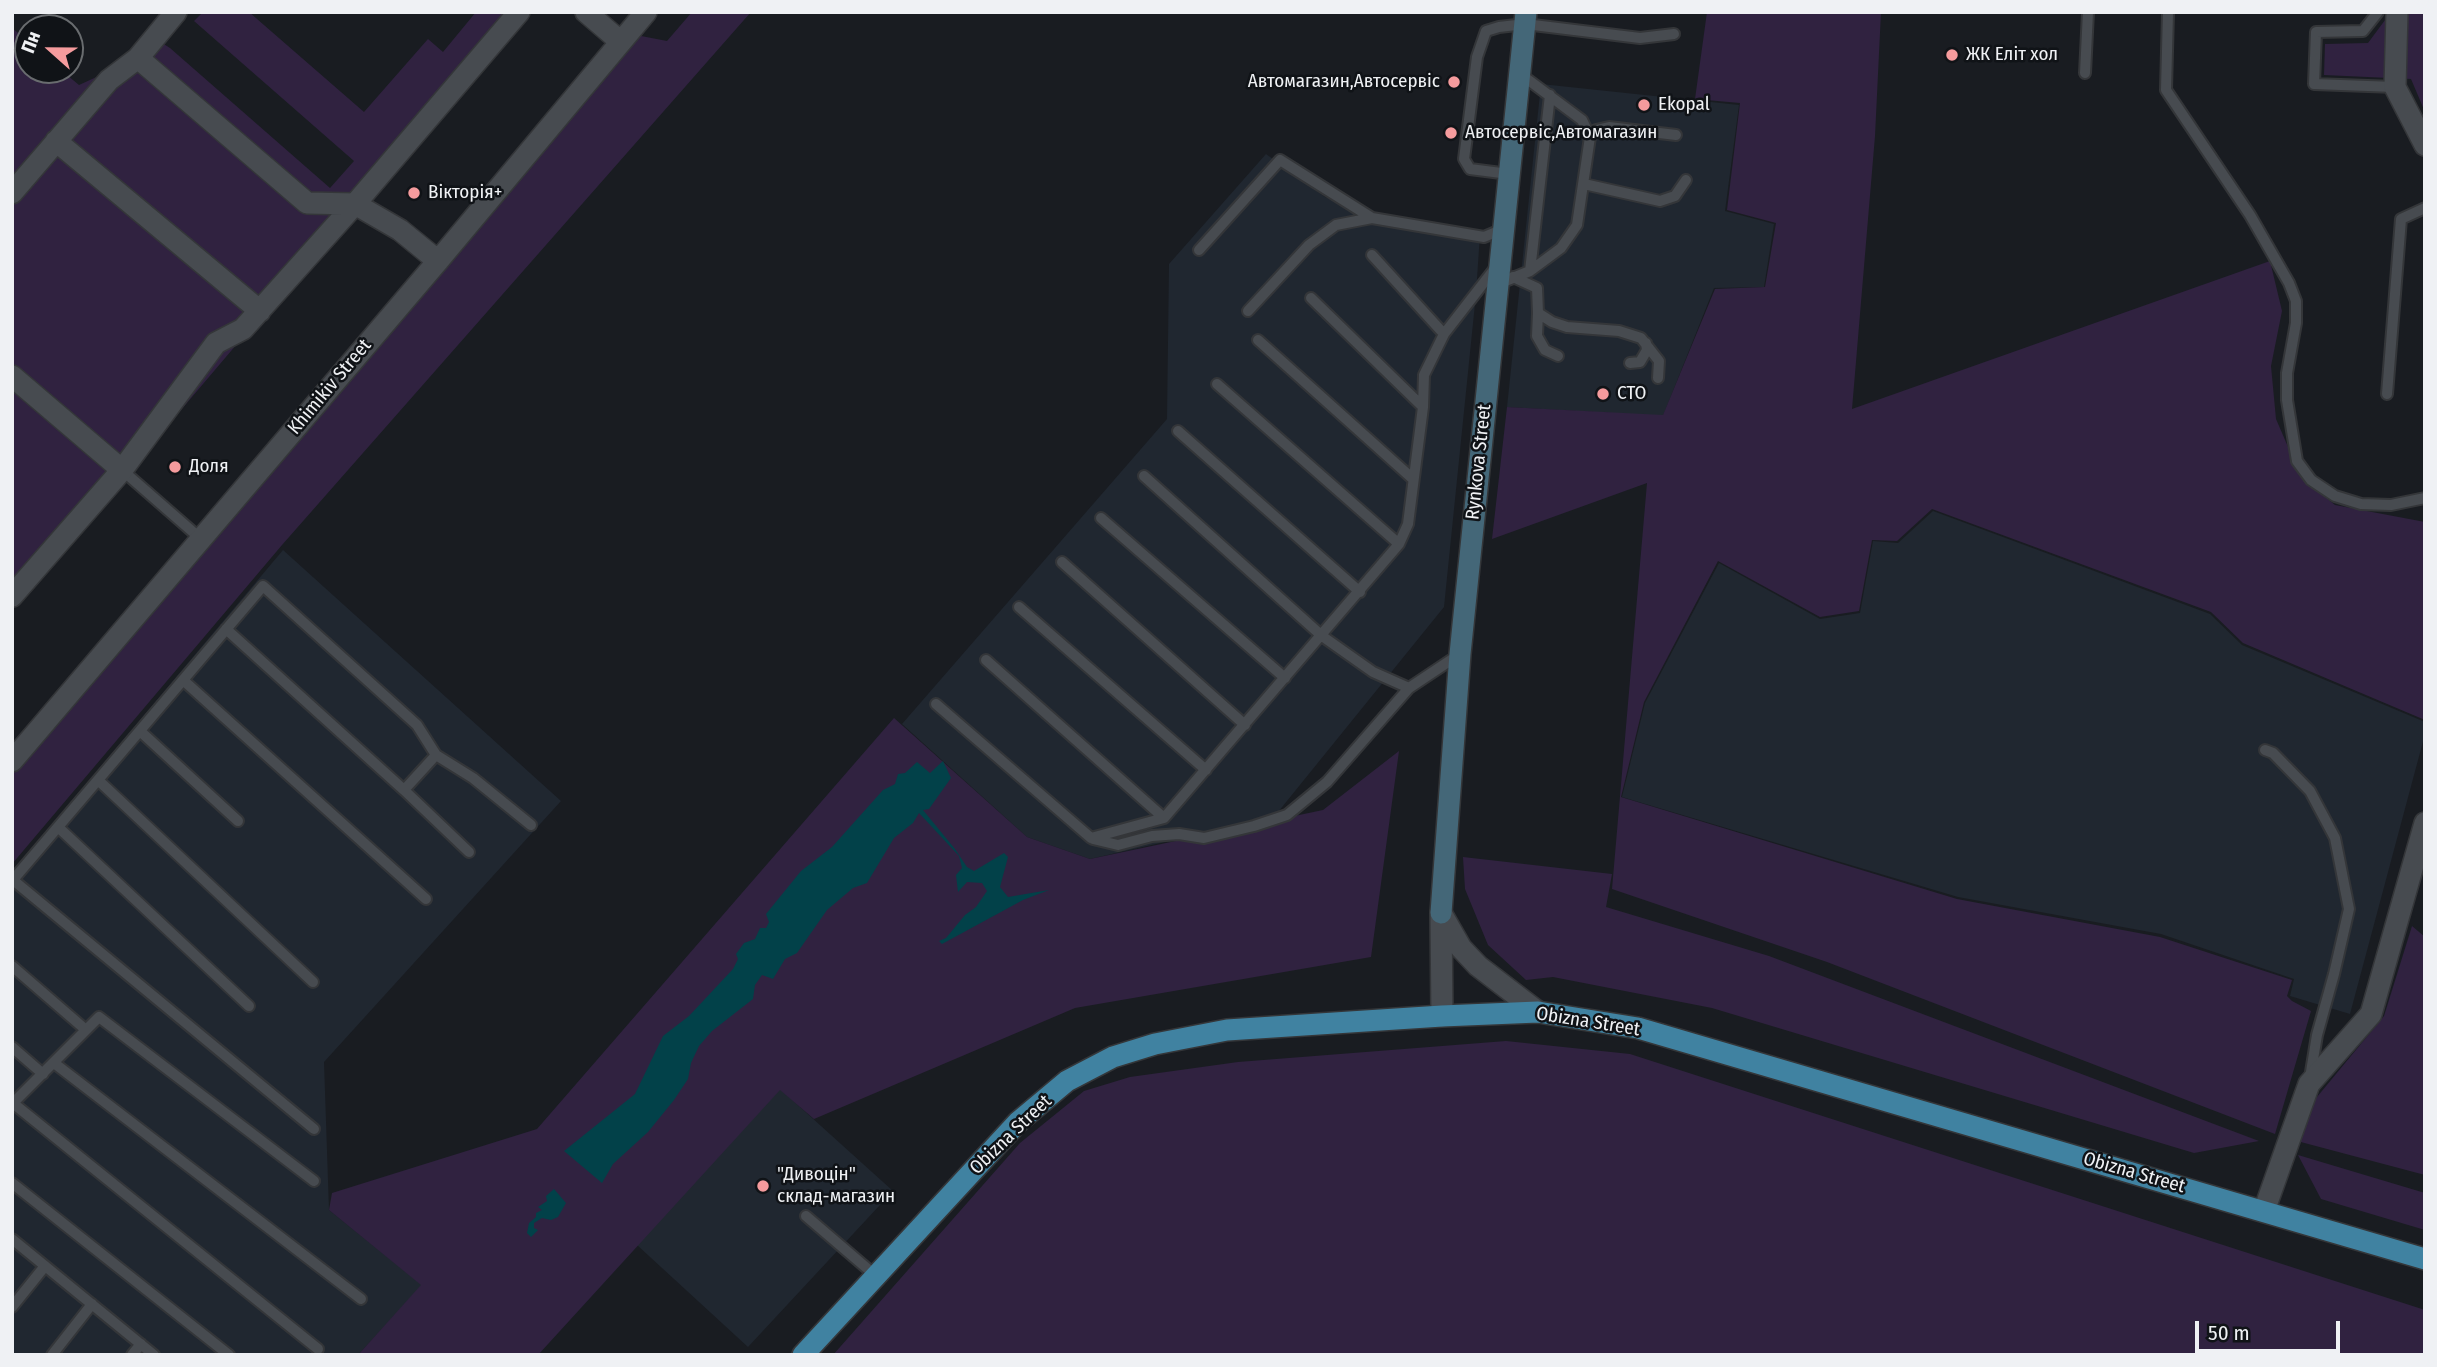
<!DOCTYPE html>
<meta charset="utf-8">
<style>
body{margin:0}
#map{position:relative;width:2437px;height:1367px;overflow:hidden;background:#191c21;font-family:"Fira Sans Condensed",sans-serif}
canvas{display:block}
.frame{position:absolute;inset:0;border:14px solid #eff1f4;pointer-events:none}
.north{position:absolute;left:14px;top:14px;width:70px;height:70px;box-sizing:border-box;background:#101317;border:2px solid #696c6f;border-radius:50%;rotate:291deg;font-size:19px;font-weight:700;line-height:28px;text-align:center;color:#eff1f4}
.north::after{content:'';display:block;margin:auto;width:24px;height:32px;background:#f59b9d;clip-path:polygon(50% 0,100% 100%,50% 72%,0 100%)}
.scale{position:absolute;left:2195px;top:1321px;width:145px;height:32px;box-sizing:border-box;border:4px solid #eff1f4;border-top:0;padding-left:9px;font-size:21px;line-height:24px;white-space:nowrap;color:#eff1f4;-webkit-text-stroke:5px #101317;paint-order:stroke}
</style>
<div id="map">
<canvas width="2437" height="1367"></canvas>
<div class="frame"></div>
<div class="north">Пн</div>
<div class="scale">50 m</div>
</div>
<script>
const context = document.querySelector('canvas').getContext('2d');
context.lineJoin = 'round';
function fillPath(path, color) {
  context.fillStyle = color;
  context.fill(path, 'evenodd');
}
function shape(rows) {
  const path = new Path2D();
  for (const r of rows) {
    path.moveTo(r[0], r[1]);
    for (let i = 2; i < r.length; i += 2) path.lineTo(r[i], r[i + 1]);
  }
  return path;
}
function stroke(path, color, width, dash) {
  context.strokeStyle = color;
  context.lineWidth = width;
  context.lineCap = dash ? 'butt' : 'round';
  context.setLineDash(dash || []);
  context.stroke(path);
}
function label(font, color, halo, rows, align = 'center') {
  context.font = font + ' "Fira Sans Condensed",sans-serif';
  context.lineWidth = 5;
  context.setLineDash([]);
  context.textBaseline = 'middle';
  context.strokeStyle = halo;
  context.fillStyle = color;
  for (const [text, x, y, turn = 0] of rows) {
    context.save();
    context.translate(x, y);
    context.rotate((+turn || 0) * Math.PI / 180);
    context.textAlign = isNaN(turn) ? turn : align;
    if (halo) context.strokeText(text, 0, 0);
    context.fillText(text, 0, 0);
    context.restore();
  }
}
const built = shape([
 [1541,84,1739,105,1725,211,1774,224,1764,287,1714,288,1663,416,1507,407],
 [1266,154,1325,197,1372,218,1480,234,1476,294,1444,607,1274,817,1090,859,1027,837,902,724,1167,419,1169,264],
 [1933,511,2210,614,2242,645,2425,722,2425,734,2350,1014,2290,996,2294,979,2161,934,1958,897,1622,797,1645,703,1719,563,1820,619,1860,613,1873,541,1898,543],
 [283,550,561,801,324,1062,329,1210,422,1285,358,1355,12,1355,12,872],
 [780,1089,893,1191,748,1347,637,1245]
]);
const green = shape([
 [203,12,249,12,364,112,428,39,443,52,476,12,503,12,512,20,12,609,12,28,28,41,28,70,61,70,79,85,138,58,154,38,170,48,330,188,354,161,194,21],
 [692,12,751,12,282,545,12,864,12,774,636,35,667,41],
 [1707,12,1881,12,1875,136,1852,409,2270,261,2282,311,2271,366,2276,419,2301,477,2335,505,2425,522,2425,720,2243,643,2211,612,1932,509,1897,541,1872,540,1859,611,1820,617,1718,561,1644,702,1621,797,1957,899,2160,937,2292,980,2287,996,2292,1001,2311,1011,2275,1134,1827,962,1612,889,1647,483,1492,539,1507,407,1663,415,1715,289,1765,287,1776,223,1727,210,1740,103,1695,99],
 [2391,12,2425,12,2425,112,2411,79,2324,75,2325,44,2368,43],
 [894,718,1027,837,1090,859,1323,810,1399,751,1371,957,1075,1008,814,1119,780,1090,538,1355,358,1355,421,1285,329,1210,332,1193,537,1129],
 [1463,857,1612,874,1606,907,1769,956,2259,1141,2194,1153,1712,1008,1553,977,1526,980,1488,945,1465,889],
 [2412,926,2425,937,2425,1175,2297,1141,2312,1103,2384,1016],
 [1506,1041,1630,1054,2425,1310,2425,1355,833,1355,1020,1143,1084,1091,1130,1077,1238,1062],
 [2298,1155,2425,1193,2425,1230,2321,1199]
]);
const water = shape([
 [943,761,951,778,929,809,923,810,955,849,967,867,974,871,1004,853,1008,857,1000,887,1008,897,1049,890,1023,900,942,944,939,941,946,938,965,915,976,907,987,891,982,883,967,882,958,892,956,875,962,868,959,856,919,813,913,823,894,838,867,883,853,888,827,910,797,953,785,959,773,979,762,975,755,985,753,999,712,1031,699,1046,691,1063,688,1079,674,1100,648,1132,613,1164,602,1183,564,1151,635,1094,663,1036,689,1016,733,969,738,959,736,954,744,943,755,939,760,928,766,928,769,922,766,914,801,871,832,847,883,790,895,784,898,774,905,773,917,762,930,773],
 [554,1189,566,1203,558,1217,551,1220,542,1218,534,1223,534,1228,538,1230,531,1237,527,1233,529,1223,536,1217,536,1213,542,1210,538,1207,547,1201,546,1196]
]);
const lane = shape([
 [2168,12,2166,90,2250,215,2289,283,2296,301,2296,323,2287,373,2287,400,2297,461,2311,480,2335,496,2361,504,2391,505,2425,498],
 [2378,12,2363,31,2316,32,2314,84,2395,87],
 [2085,73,2088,12],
 [1590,137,1596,130,1609,127,1676,135],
 [1509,174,1470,169,1464,159,1477,57,1486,31,1499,27,1525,24,1640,38,1674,34],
 [1584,184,1660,201,1675,196,1686,180],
 [1199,250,1280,160,1372,218],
 [1372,255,1444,334],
 [1530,271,1550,95],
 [1513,277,1537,288,1538,313,1552,322,1567,327,1619,331,1641,338,1659,361,1658,378],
 [1498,284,1530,271,1561,248,1577,225,1590,137,1582,120,1519,73],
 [1311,298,1423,407],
 [1248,311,1309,245,1336,225,1372,218,1484,237,1503,229],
 [1538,313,1537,336,1545,350,1558,356],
 [1258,340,1413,479],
 [1630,363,1640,362,1647,350,1646,343],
 [1217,384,1399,544],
 [2387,394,2401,219,2425,208],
 [1178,431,1360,592],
 [122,470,201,539],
 [1144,476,1322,636,1373,672,1409,688,1460,654],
 [1101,518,1285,678],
 [1062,562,1245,725],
 [1019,607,1206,770],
 [226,629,404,790],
 [986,660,1164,818],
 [183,680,426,899],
 [936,704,1091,838,1164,818,1399,544,1408,524,1423,407,1424,375,1444,334,1496,267],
 [140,731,238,821],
 [2265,750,2273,753,2310,791,2335,838,2349,909,2334,974,2317,1035,2310,1078],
 [436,755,473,778,531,825],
 [98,780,313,982],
 [58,827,249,1006],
 [1093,839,1118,845,1152,836,1179,834,1204,838,1254,826,1287,815,1327,782,1409,688],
 [13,880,314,1129],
 [12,881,263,586,417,725,436,755,404,790,469,852],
 [12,966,86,1030],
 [12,1047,43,1074],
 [54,1063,361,1299],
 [12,1104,99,1017,314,1181],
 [14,1104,318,1349],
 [12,1183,229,1355],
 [806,1216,876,1276],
 [12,1239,154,1355],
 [12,1307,45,1266],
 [52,1355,92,1304],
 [132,1355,141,1344]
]);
const street = shape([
 [586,12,621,42],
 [2397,12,2395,87,2425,145],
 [138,58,307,203,355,204,400,230,438,261],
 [56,141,260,311],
 [12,193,109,80,138,58,176,12],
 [12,376,122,470],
 [12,596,122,470,216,343,243,329,355,204,519,12],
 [12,761,438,261,646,12],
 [1441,913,1461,948,1478,966,1538,1012],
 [1441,915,1442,1016],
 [2264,1211,2309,1084,2371,1014,2425,823]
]);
const secondary = shape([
 [1441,913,1460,654,1526,12]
]);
const primary = shape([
 [803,1355,1018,1122,1067,1081,1113,1057,1155,1044,1227,1030,1442,1016,1538,1012,1638,1028,2425,1259]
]);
const markers = [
 [1952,55,7,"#f59b9d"],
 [1454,82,7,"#f59b9d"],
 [1644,105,7,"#f59b9d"],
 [1451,133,7,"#f59b9d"],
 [414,193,7,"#f59b9d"],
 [1603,394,7,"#f59b9d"],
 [175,467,7,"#f59b9d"],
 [763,1186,7,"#f59b9d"]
];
const poiNames = [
 ["ЖК Еліт хол",1966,55],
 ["Автомагазин,Автосервіс",1440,82,"right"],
 ["Ekopal",1658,105],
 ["Автосервіс,Автомагазин",1465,133],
 ["Вікторія+",428,193],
 ["СТО",1617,394],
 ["Доля",189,467],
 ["\"Дивоцін\"",777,1175],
 ["склад-магазин",777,1197]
];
const streetNames = [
 ["Khimikiv Street",330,387,-50],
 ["Rynkova Street",1479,462,-84],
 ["Obizna Street",1588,1022,9],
 ["Obizna Street",1011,1135,-44],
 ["Obizna Street",2134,1173,16]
];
fillPath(built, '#202730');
fillPath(green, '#302240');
fillPath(water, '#024149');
stroke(lane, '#343639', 14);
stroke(street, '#343639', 24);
stroke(secondary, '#343639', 24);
stroke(primary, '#343639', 24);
stroke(lane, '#474b50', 10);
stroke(street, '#474b50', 21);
stroke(secondary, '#446778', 21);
stroke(primary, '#4082a1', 21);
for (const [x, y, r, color] of markers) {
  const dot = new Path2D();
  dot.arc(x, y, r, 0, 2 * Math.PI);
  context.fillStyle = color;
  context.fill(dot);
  stroke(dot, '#101317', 2.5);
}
label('19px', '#eff1f4', '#101317', poiNames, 'left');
label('19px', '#eff1f4', '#101317', streetNames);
</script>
